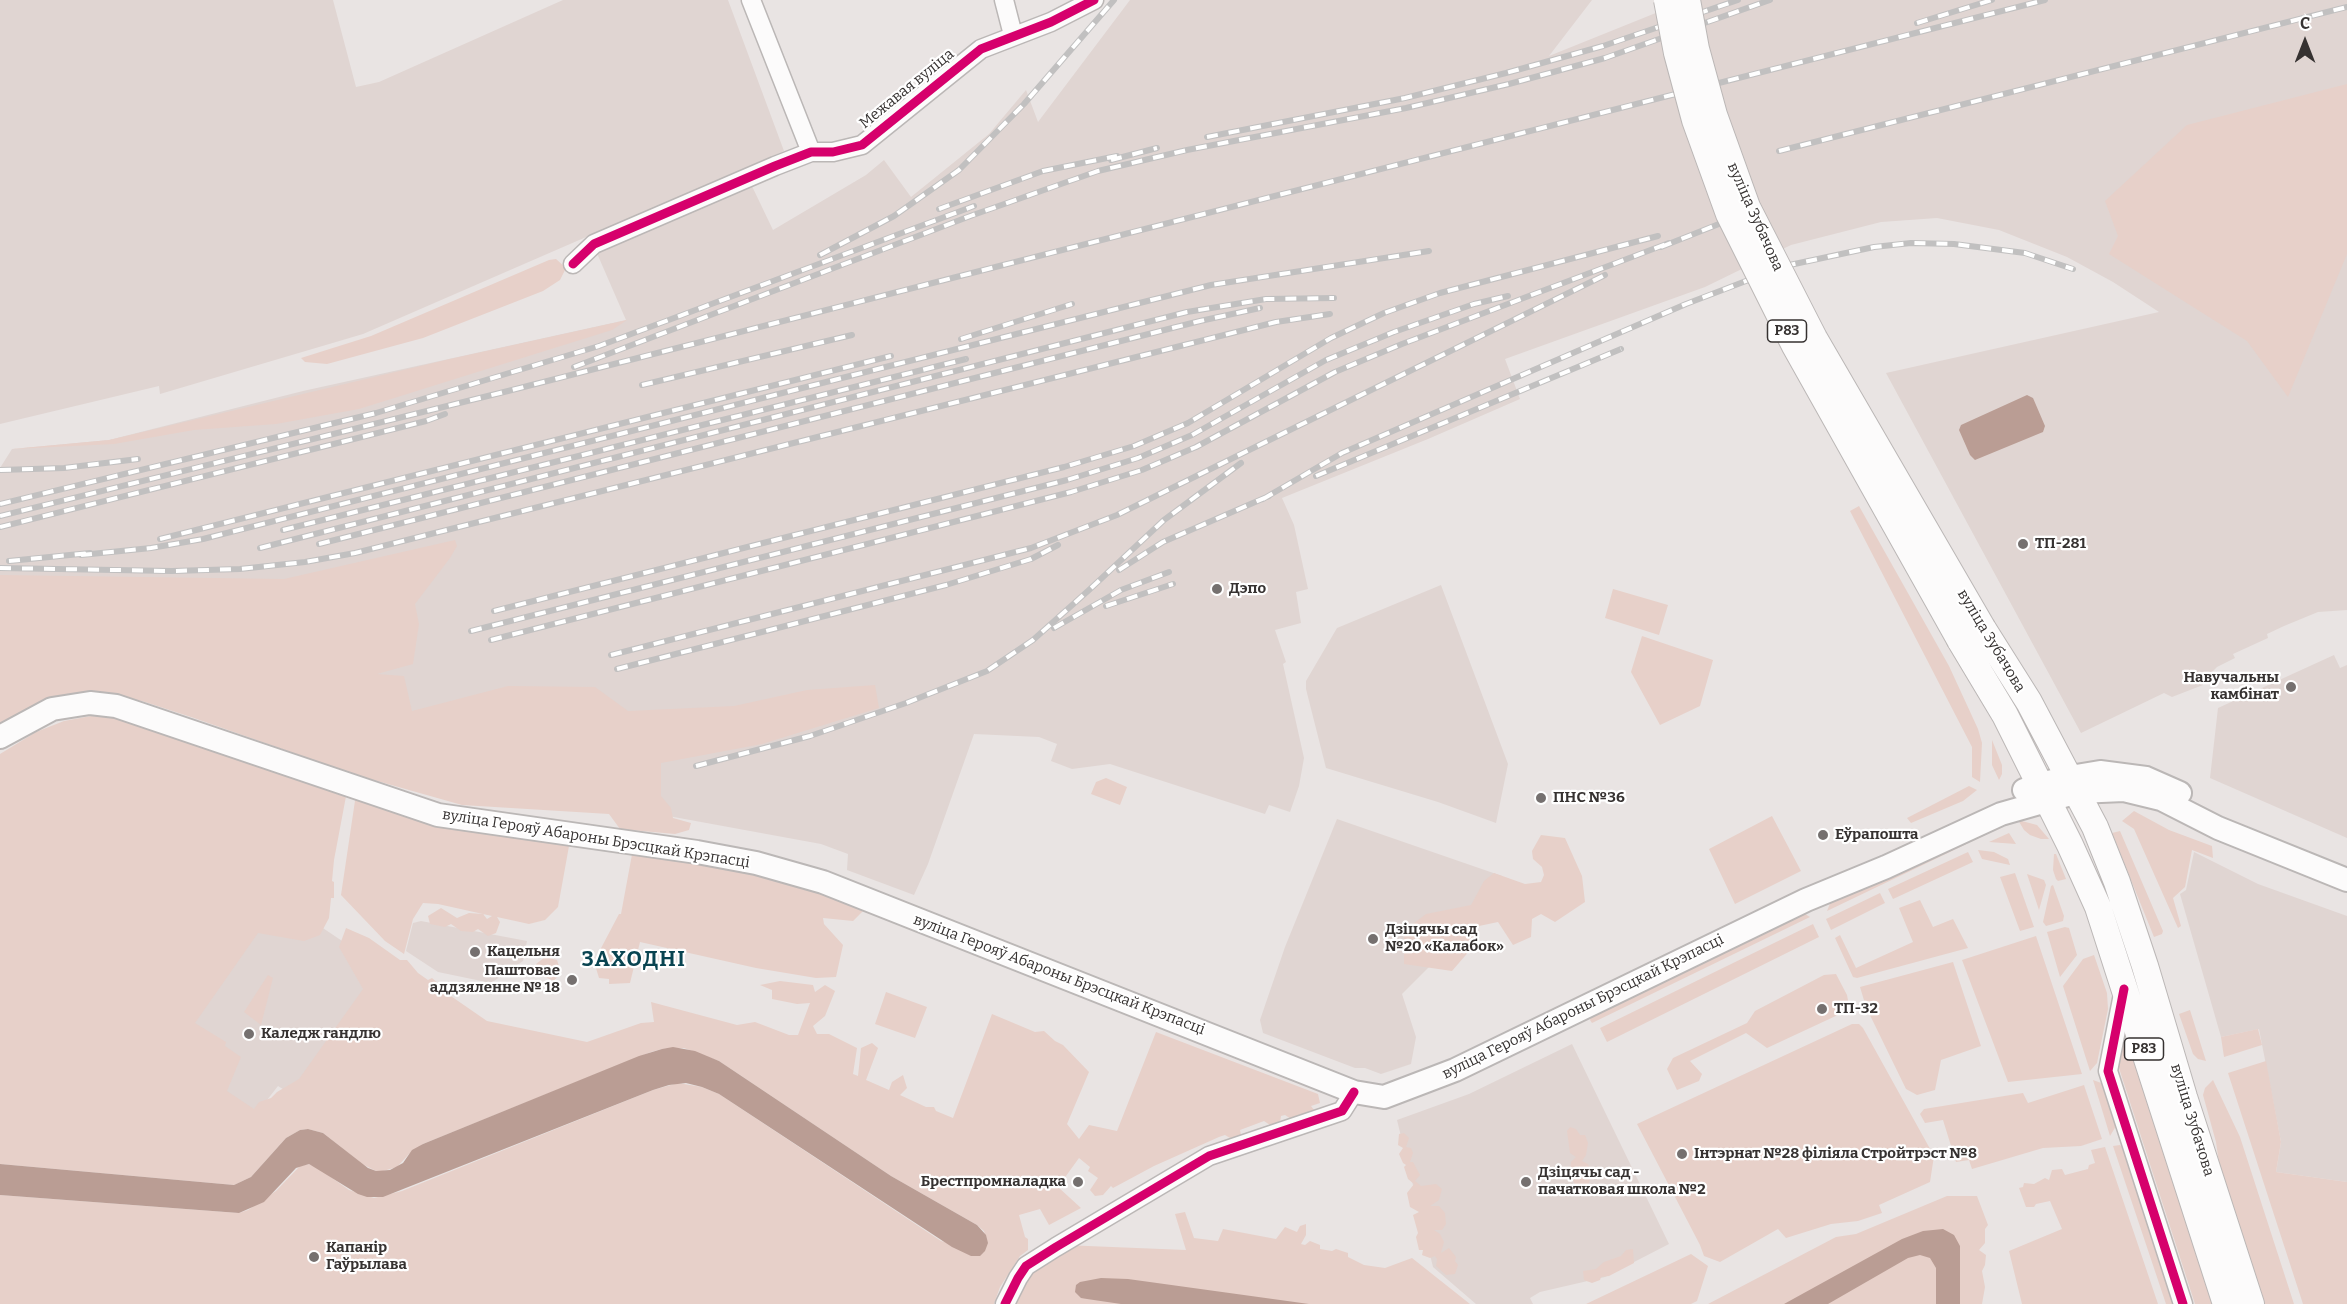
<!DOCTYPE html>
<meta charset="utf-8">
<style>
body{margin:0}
#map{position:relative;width:2347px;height:1304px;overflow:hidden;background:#e9e4e3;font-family:Bitter,serif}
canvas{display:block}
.north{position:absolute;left:2275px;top:12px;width:60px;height:60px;-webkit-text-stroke:4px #fff;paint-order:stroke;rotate:0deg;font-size:16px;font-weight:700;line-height:24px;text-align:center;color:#363231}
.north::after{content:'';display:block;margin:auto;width:21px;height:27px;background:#363231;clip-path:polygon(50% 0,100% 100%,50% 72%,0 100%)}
</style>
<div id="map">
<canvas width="2347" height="1304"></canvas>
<div class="north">С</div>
</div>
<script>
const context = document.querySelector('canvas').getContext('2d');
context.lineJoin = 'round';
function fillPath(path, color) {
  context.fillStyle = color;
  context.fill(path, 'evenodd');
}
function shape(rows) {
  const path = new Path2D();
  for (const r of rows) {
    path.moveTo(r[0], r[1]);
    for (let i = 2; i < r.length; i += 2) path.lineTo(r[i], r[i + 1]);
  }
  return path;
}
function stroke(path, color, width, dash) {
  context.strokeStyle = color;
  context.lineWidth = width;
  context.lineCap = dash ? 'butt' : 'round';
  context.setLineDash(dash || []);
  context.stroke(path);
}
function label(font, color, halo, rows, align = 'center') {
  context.font = font + ' Bitter,serif';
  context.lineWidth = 4.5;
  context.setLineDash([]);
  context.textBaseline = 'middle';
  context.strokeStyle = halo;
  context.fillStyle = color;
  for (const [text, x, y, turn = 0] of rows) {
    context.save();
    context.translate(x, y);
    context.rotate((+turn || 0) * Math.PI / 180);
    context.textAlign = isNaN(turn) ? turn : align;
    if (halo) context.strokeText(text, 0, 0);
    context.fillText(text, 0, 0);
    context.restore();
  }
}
const built = shape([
 [0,0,333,0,356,87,379,82,563,0,728,0,784,151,363,334,160,394,159,386,0,424],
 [1130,0,1592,0,1549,56,1688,0,2347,0,2347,610,2318,612,2284,626,2267,634,2268,638,2233,654,2235,658,2217,667,2202,682,2203,685,2172,697,2164,693,2081,733,1886,373,2159,312,2113,282,2067,257,1999,230,1937,218,1881,222,1791,245,1705,287,1505,359,1520,399,1428,439,1282,498,1294,525,1308,589,1296,592,1301,623,1275,630,1286,662,1283,664,1304,758,1299,786,1290,812,1269,805,1265,814,1110,764,1072,769,1051,761,1057,744,1039,737,974,734,928,864,914,895,847,870,848,854,821,844,592,802,0,644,0,468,12,449,109,440,303,391,626,320,596,251,750,182,773,230,866,175,884,160,911,197,989,134,1026,90,1038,122],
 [1441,585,1508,764,1496,823,1438,802,1326,768,1306,689,1306,681,1337,628],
 [2334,655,2340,668,2347,665,2347,838,2210,778,2218,708],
 [1337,819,1502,876,1465,931,1402,994,1416,1037,1411,1064,1381,1074,1365,1068,1355,1068,1263,1033,1260,1020,1285,947],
 [2194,852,2258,884,2347,916,2347,1182,2276,1172,2281,1142,2259,1029,2221,1037,2180,894,2186,890],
 [305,916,357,951,455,1078,345,1128,278,1086,238,1137,177,1146,192,937],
 [421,921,527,941,523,961,491,983,438,972,406,951,413,923],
 [1572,1044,1669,1244,1605,1277,1540,1292,1530,1298,1533,1304,1476,1304,1433,1267,1397,1120,1469,1094]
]);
const green = shape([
 [2347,84,2347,254,2288,397,2247,341,2109,254,2118,236,2105,201,2187,125],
 [556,259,566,268,560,280,543,291,423,338,327,364,305,362,301,358,371,336,549,260],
 [627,320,612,330,359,409,276,424,194,430,114,444,12,449,109,440,450,359],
 [1859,506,1949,666,1978,729,1982,743,1980,782,1972,777,1972,747,1850,511],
 [455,540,457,546,450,558,415,604,419,624,413,664,377,674,404,676,412,711,508,686,595,687,628,711,734,706,807,690,875,685,879,708,762,744,661,763,661,796,671,808,673,818,691,823,689,830,675,834,620,829,609,814,462,805,356,775,194,718,142,701,93,694,0,729,0,575,284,579],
 [1613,589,1668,605,1659,635,1605,618],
 [1642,636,1713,660,1700,706,1660,725,1631,672],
 [91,716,131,717,347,791,334,860,332,881,334,882,334,898,331,898,329,918,320,935,304,941,258,933,195,1023,226,1042,225,1046,241,1057,227,1091,254,1109,259,1102,271,1098,277,1092,299,1079,363,989,339,947,346,928,369,938,400,960,407,960,418,973,428,980,432,978,446,990,445,992,487,1021,587,1042,641,1023,654,1022,651,1002,737,1025,755,1022,789,1035,798,1035,810,1003,797,1004,772,999,772,990,760,985,780,981,813,985,815,992,825,985,835,991,825,1016,813,1026,817,1034,829,1034,857,1048,853,1074,858,1076,861,1048,872,1043,878,1048,866,1080,889,1090,892,1082,903,1075,907,1088,900,1095,926,1107,934,1107,936,1111,953,1118,992,1014,1035,1032,1044,1031,1055,1041,1063,1045,1089,1072,1067,1124,1079,1139,1089,1125,1117,1131,1156,1032,1318,1094,1320,1103,1311,1106,1314,1110,1291,1119,1285,1115,1281,1116,1280,1122,1270,1125,1264,1121,1240,1130,1241,1135,1230,1138,1225,1135,1219,1137,1154,1166,1113,1188,1111,1186,1103,1195,1095,1196,1090,1190,1098,1178,1088,1171,1090,1167,1079,1158,1058,1187,1081,1208,1049,1225,1040,1209,1019,1215,1025,1237,1028,1239,1028,1250,1020,1256,1000,1287,994,1304,0,1304,0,1195,239,1213,248,1210,276,1191,300,1166,309,1164,318,1168,349,1190,374,1198,402,1191,653,1090,678,1083,702,1087,719,1094,941,1241,983,1253,987,1243,984,1231,977,1225,891,1176,719,1061,684,1048,662,1049,651,1052,423,1144,409,1154,397,1167,383,1171,376,1171,362,1164,323,1133,308,1129,300,1130,286,1138,251,1177,234,1185,0,1164,0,754,36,732,64,721],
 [1992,740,2002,765,2002,774,1999,780,1992,765],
 [1106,778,1127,787,1120,805,1091,794,1096,782],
 [1969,786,1977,790,1963,801,1911,823,1907,818],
 [356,794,562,840,569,846,558,907,545,920,529,924,497,917,500,922,496,933,488,936,478,929,473,932,461,931,451,924,445,927,430,924,428,916,441,908,457,918,469,913,483,914,487,919,492,916,438,904,423,903,413,919,404,954,385,941,341,895],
 [2134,811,2169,830,2212,846,2213,858,2192,850,2185,887,2173,898,2181,926,2178,928,2134,829,2122,821],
 [1772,816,1801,871,1735,904,1709,849],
 [2018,820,2037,825,2049,839,2041,839,2030,835,2024,830],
 [2003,823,2004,826,1827,911,1831,901],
 [2120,831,2163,931,2162,934,2154,937,2112,833],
 [2009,833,2016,844,1989,842],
 [1541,835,1565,838,1582,876,1585,902,1555,922,1541,914,1532,919,1531,937,1513,945,1498,922,1479,926,1471,949,1452,971,1404,964,1404,931,1426,914,1471,905,1484,881,1494,873,1525,884,1541,882,1544,875,1542,867,1533,859,1532,851],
 [633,849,720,862,861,903,864,910,853,921,823,918,824,924,843,945,836,977,816,978,756,968,640,942,630,983,609,984,609,979,599,978,595,965,599,952,619,914,621,914],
 [1978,850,1994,852,2008,859,2010,865,1982,859],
 [1968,852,1973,862,1893,899,1888,889],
 [2054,854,2056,854,2066,879,2058,881,2056,879,2053,870],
 [2015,873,2034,927,2020,931,2000,877],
 [2027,874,2044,880,2046,885,2039,910],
 [2053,885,2064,916,2063,921,2046,926,2043,922,2051,886],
 [1880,893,1885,903,1831,930,1826,919],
 [1920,900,1933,927,1953,919,1968,948,1857,978,1853,977,1835,938,1840,935,1856,968,1913,942,1899,908],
 [1805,914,1810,917,1592,1023,1590,1020,1591,1016,1794,916],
 [1813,924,1819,937,1607,1042,1600,1028],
 [2065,927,2069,928,2077,955,2060,977,2047,932],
 [2036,936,2082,1074,2008,1082,1962,960],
 [2094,955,2107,993,2108,1009,2097,1063,2090,1071,2063,986,2083,959],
 [545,957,557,960,561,972,554,981,538,974,536,964],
 [1953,962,1981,1046,1941,1060,1935,1090,1917,1095,1906,1089,1866,1007,1860,987],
 [1836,974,1847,995,1849,1006,1840,1014,1767,1048,1746,1033,1690,1061,1702,1074,1699,1081,1677,1090,1667,1069,1673,1058,1747,1023,1755,1011,1824,975],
 [268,975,273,978,261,1025,244,1012],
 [886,992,927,1007,915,1038,875,1024],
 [2190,1010,2206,1061,2198,1059,2193,1054,2179,1014],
 [1852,1024,1859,1024,1863,1028,1934,1156,1930,1182,1879,1205,1882,1213,1858,1221,1831,1224,1786,1238,1778,1229,1720,1262,1704,1256,1700,1245,1637,1124],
 [2258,1029,2262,1045,2224,1057,2221,1037],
 [2121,1035,2142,1079,2215,1304,2195,1304,2119,1068,2117,1053],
 [2266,1061,2281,1142,2276,1172,2347,1182,2347,1304,2303,1304,2228,1073],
 [2093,1080,2104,1084,2116,1126,2110,1136],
 [2213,1080,2240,1137,2294,1304,2261,1304,2222,1184,2216,1142,2203,1095,2205,1088],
 [2084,1085,2102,1139,2081,1146,2043,1148,1972,1169,1969,1160,1956,1162,1943,1120,1925,1123,1920,1114,1924,1109,2023,1093,2028,1103],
 [1570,1127,1576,1129,1580,1135,1585,1135,1588,1143,1586,1155,1582,1161,1588,1164,1591,1170,1586,1175,1590,1179,1588,1186,1580,1189,1576,1187,1570,1173,1571,1162,1576,1157,1570,1153,1567,1131],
 [1404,1133,1409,1138,1406,1147,1411,1148,1413,1153,1410,1162,1413,1162,1420,1175,1415,1181,1421,1186,1436,1184,1442,1189,1439,1200,1430,1206,1439,1206,1445,1213,1446,1224,1442,1230,1434,1230,1440,1234,1444,1242,1441,1253,1449,1248,1456,1257,1455,1261,1458,1265,1455,1274,1446,1275,1436,1266,1437,1259,1435,1256,1430,1258,1422,1255,1423,1250,1419,1250,1416,1237,1418,1233,1413,1215,1419,1212,1410,1207,1407,1193,1414,1184,1408,1179,1404,1167,1406,1165,1403,1163,1399,1154,1403,1148,1398,1145,1399,1134],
 [2120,1145,2126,1151,2177,1304,2166,1304,2113,1146],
 [2105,1147,2158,1304,2022,1304,2009,1251,2062,1229,2050,1201,2036,1204,2034,1207,2026,1207,2019,1188,2023,1187,2024,1183,2034,1184,2045,1178,2049,1180,2052,1170,2062,1169,2065,1175,2088,1169,2089,1165,2095,1163,2091,1150],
 [1947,1196,1977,1196,1988,1225,1985,1229,1985,1243,1979,1250,1986,1255,1985,1265,1982,1271,1985,1287,1982,1304,1708,1304,1836,1237,1856,1234],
 [1185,1212,1194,1238,1218,1241,1223,1229,1276,1239,1285,1227,1297,1232,1300,1226,1306,1224,1306,1235,1301,1244,1305,1245,1310,1241,1320,1245,1320,1249,1332,1251,1336,1249,1348,1253,1348,1257,1364,1265,1385,1268,1412,1258,1470,1304,1013,1304,1030,1275,1047,1256,1063,1245,1186,1250,1175,1214],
 [1633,1249,1634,1263,1609,1276,1601,1277,1600,1280,1592,1283,1584,1280,1583,1271,1596,1269,1604,1262,1621,1256,1626,1250],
 [1691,1254,1708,1266,1697,1301,1691,1304,1586,1304]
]);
const water = shape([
 [2027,395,2033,398,2045,426,2043,432,1975,460,1970,455,1959,430,1961,425],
 [673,1047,695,1051,719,1061,891,1176,977,1225,986,1235,988,1243,985,1251,980,1256,971,1256,952,1247,719,1094,702,1087,686,1083,669,1085,653,1090,383,1197,367,1197,358,1194,309,1164,296,1168,264,1202,239,1213,0,1195,0,1164,234,1185,251,1177,286,1138,300,1130,308,1129,323,1133,368,1168,376,1171,390,1170,403,1163,412,1150,423,1144,639,1056,662,1049],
 [1943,1229,1954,1235,1960,1246,1960,1304,1936,1304,1936,1268,1930,1258,1920,1255,1908,1258,1828,1304,1784,1304,1902,1239,1923,1231],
 [1101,1278,1128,1279,1309,1304,1121,1304,1087,1299,1081,1298,1075,1292,1076,1285,1080,1282]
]);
const minor = shape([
 [751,0,811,152],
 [1004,0,1013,35],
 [573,264,594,244,775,166,811,152,833,152,862,145,981,49,1051,22,1094,0],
 [2124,989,2108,1071,2183,1304],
 [1005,1304,1018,1278,1026,1266,1056,1247,1209,1156,1342,1111,1354,1092]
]);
const major = shape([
 [0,737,52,709,90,703,116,706,438,815,697,852,756,863,823,882,1354,1092,1384,1097,1455,1070,1806,900,1886,867,2001,814,2078,792,2124,790,2161,799,2218,828,2347,880],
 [2024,790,2040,784,2070,777,2100,772,2146,778,2180,793]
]);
const highway = shape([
 [1983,629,2029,702,2095,827,2117,882,2145,966,2184,1097,2251,1304],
 [1960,640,2005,715,2070,845,2098,907,2226,1304]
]);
const rail = shape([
 [1917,23,1992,0],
 [1207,137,1405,98,1506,73,1603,46,1738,0],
 [1779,151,2347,7],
 [1111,160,1157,148],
 [939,209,1043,171,1117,156],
 [1661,247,1739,216],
 [820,255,894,216,959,170,1024,104,1114,0],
 [961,339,1072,304],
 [574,367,973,215,1098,171,1187,150,1406,108,1509,84,1605,58,1770,0],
 [642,385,852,335],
 [0,470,64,468,138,459],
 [1316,476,1621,349],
 [1263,499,1342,453,1686,304,1785,266,1874,247,1911,243,1954,244,2025,253,2073,269],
 [0,504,376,413,599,346,974,206],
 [0,516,508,391,2045,0],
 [0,527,426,421,445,414],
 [283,530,966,359],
 [160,539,891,356],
 [319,544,1200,321,1260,308],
 [260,548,1187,312,1266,299,1334,298],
 [81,555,151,548,203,539,1211,285,1429,251],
 [9,561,90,553],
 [0,568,172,571,240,569,305,562,355,553,1276,322,1330,314],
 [1119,570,1163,542,1269,496],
 [1106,606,1173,584],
 [494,611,1064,467,1134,446,1188,423,1331,338,1384,313,1440,293,1658,236],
 [1054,628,1121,590,1169,572],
 [471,631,1067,480,1138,458,1192,435,1326,360,1394,332,1474,304,1508,296],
 [491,640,1071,492,1142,470,1196,447,1335,372,1402,344,1669,243],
 [611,655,1031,548,1117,515,1605,275],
 [617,669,946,585,1031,559,1058,545],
 [696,766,810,736,906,703,987,671,1033,640,1089,590,1164,520,1241,463]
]);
const highwayBridge = shape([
 [1667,0,1677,53,1695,120,1729,214,1795,346,1960,640],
 [1687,0,1696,49,1714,115,1747,207,1814,338,1983,629]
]);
const cycleway = shape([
 [573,264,594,244,775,166,811,152,833,152,862,145,981,49,1051,22,1094,0],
 [2124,989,2108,1071,2183,1304],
 [1005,1304,1018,1278,1026,1266,1056,1247,1209,1156,1342,1111,1354,1092]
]);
const markers = [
 [2023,544,6,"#75706f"],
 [1217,589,6,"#75706f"],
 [2291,687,6,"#75706f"],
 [1541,798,6,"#75706f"],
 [1823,835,6,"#75706f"],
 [1373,939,6,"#75706f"],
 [475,952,6,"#75706f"],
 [572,980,6,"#75706f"],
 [1822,1009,6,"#75706f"],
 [249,1034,6,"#75706f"],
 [1682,1154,6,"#75706f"],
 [1078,1182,6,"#75706f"],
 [1526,1182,6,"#75706f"],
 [314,1257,6,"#75706f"]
];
const shields = [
 [1787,331,39],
 [2144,1049,39]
];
const shieldNames = [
 ["Р83",1787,331],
 ["Р83",2144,1049]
];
const streetNames = [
 ["Межавая вуліца",907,89,-39],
 ["вуліца Зубачова",1755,217,66],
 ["вуліца Зубачова",1991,641,59],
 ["вуліца Герояў Абароны Брэсцкай Крэпасці",596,839,9],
 ["вуліца Герояў Абароны Брэсцкай Крэпасці",1059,975,21],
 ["вуліца Герояў Абароны Брэсцкай Крэпасці",1583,1007,-26],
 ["вуліца Зубачова",2192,1120,73]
];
const poiNames = [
 ["ТП-281",2035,544],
 ["Дэпо",1229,589],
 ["Навучальны",2279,678,"right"],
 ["камбінат",2279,695,"right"],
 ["ПНС №36",1553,798],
 ["Еўрапошта",1835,835],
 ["Дзіцячы сад",1385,930],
 ["№20 «Калабок»",1385,947],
 ["Кацельня",487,952],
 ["Паштовае",560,971,"right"],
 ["аддзяленне № 18",560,988,"right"],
 ["ТП-32",1834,1009],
 ["Каледж гандлю",261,1034],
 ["Інтэрнат №28 фiлiяла Стройтрэст №8",1694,1154],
 ["Дзіцячы сад -",1538,1173],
 ["пачатковая школа №2",1538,1190],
 ["Брестпромналадка",1066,1182,"right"],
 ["Капанір",326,1248],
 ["Гаўрылава",326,1265]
];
const districtNames = [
 ["ЗАХОДНІ",634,960]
];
fillPath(built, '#e0d5d2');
fillPath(green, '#e7d0c9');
fillPath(water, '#ba9d94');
stroke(minor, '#bbb7b6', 21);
stroke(major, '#bbb7b6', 26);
stroke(highway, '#bbb7b6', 28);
stroke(minor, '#fcfbfb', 18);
stroke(major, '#fcfbfb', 22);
stroke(highway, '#fcfbfb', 26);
stroke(rail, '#c1c0c0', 6);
stroke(rail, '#fff', 4, [11]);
stroke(highwayBridge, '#bbb7b6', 28, []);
stroke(highwayBridge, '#fcfbfb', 26);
stroke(cycleway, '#d6006c', 9);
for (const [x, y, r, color] of markers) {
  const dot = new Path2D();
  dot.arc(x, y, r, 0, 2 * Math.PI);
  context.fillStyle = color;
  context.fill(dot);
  stroke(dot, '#fff', 2);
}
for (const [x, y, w] of shields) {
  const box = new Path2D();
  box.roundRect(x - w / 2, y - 11, w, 22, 4.5);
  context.fillStyle = '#fff';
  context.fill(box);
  stroke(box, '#363231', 1.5);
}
label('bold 14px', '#363231', null, shieldNames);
label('15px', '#363231', '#fff', streetNames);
label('bold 15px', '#363231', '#fff', poiNames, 'left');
context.letterSpacing = '1.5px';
label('bold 21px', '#094451', '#fff', districtNames);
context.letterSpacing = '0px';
</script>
